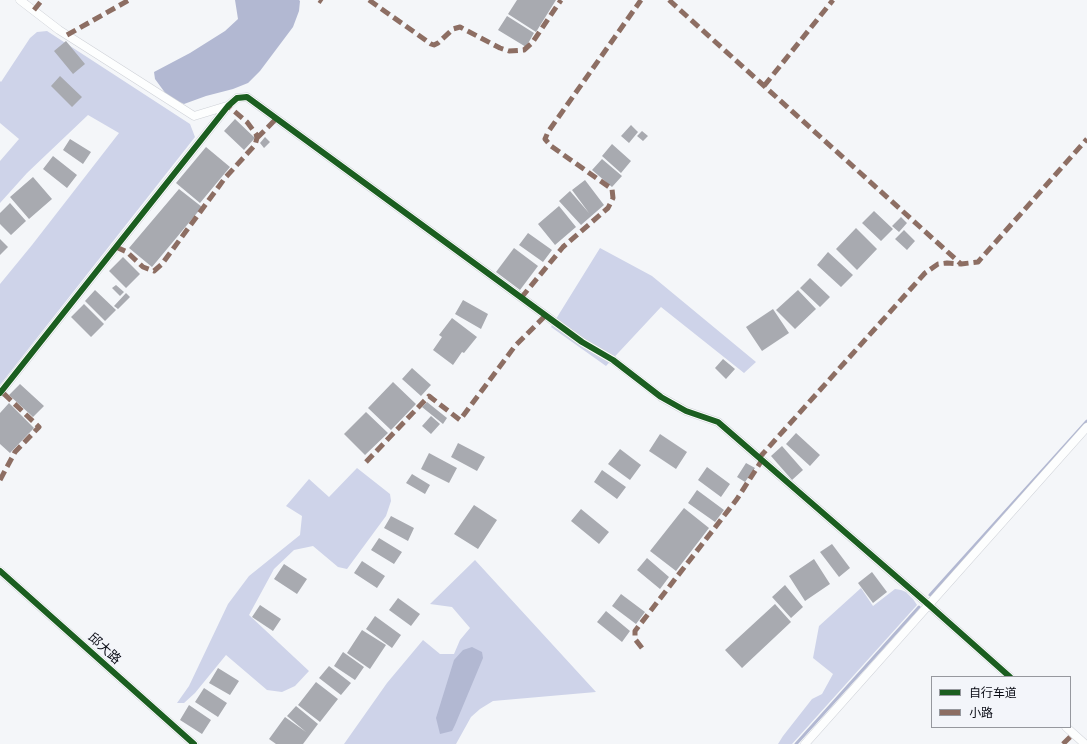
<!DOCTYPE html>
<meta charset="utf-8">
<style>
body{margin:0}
#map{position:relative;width:1087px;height:744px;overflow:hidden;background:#f4f6f9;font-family:"Times New Roman","Noto Sans SC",serif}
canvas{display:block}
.legend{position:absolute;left:931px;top:676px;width:140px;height:52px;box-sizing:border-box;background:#f3f5fa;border:1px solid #96989e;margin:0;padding:5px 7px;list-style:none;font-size:12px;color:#0a0c15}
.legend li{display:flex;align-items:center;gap:8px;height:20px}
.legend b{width:20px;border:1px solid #96989e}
</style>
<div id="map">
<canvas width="1087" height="744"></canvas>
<ul class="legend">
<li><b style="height:5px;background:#1b5e20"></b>自行车道</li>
<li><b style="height:5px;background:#8d6e63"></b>小路</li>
</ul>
</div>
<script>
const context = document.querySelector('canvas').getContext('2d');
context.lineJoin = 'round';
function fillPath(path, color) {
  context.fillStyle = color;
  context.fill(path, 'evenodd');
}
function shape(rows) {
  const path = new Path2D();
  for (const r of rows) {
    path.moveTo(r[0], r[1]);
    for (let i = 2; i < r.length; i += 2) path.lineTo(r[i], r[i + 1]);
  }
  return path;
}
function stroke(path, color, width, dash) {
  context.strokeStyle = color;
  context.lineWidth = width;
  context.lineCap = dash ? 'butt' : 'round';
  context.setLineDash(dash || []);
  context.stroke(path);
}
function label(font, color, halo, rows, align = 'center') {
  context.font = font + ' "Times New Roman","Noto Sans SC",serif';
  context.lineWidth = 3.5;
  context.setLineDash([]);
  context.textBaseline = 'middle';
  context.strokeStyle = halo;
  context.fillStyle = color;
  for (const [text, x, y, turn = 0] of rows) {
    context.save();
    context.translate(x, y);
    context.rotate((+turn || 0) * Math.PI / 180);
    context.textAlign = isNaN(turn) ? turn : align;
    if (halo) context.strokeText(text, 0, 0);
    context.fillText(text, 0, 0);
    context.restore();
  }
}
const forest = shape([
 [47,31,190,124,195,137,0,385,0,284,32,245,119,133,88,115,27,173,0,203,0,161,19,139,0,123,0,81,1,82,30,38,37,32],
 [600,248,652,276,756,362,744,373,661,307,606,366,551,327],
 [357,468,390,494,391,501,386,516,347,569,338,567,313,546,294,550,274,569,249,615,309,671,295,686,282,692,267,690,226,655,195,693,184,703,177,703,189,686,228,604,249,576,300,535,302,516,286,506,309,479,329,497],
 [475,560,596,692,493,701,480,709,471,717,456,744,344,744,387,683,423,640,440,654,454,654,460,640,470,628,452,607,430,604],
 [861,588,873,606,895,589,901,590,906,592,913,599,917,605,792,744,778,744,783,736,812,699,822,694,833,674,813,658,819,626]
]);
const water = shape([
 [235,0,299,0,300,1,299,11,293,27,260,71,248,83,233,89,206,96,184,104,177,101,166,94,155,79,154,72,190,53,225,31,238,19],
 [472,647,482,652,483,658,455,725,452,731,440,734,436,718,454,660,463,650]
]);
const stream = shape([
 [930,595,1087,421],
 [796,744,919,607]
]);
const building = shape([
 [517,0,556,0,536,32,508,14],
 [507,16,534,33,526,47,498,30],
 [66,41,85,64,73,74,54,51],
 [60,76,82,97,72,107,51,86],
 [235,119,255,138,244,150,224,131],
 [631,125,638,132,629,143,621,136],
 [642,131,648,136,643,141,637,136],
 [265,137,270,142,264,148,260,143],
 [70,139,91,152,83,164,63,150],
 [612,144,631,161,621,173,602,156],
 [206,147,230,167,200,203,176,183],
 [53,156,77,175,67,188,43,169],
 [602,159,622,176,612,187,592,170],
 [33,177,52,199,29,219,10,197],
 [585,180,604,205,581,225,559,201,570,191,589,213,572,190],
 [179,189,202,207,152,267,129,248],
 [10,203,26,221,11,235,0,224,0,213],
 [559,206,576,227,555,245,538,224],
 [874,211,893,229,881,241,862,223],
 [901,217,907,223,899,232,892,226],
 [856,228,877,249,857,270,836,249],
 [904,230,915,241,907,250,895,239],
 [528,233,552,250,543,262,519,245],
 [0,239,8,247,0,255],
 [514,248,538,266,520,290,496,272],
 [828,252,853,275,841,287,817,265],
 [123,257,140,274,126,288,109,271],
 [810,278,830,297,820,307,800,288],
 [116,285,124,292,120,296,112,288],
 [95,290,116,310,105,321,85,301],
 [798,290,816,309,795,329,776,310],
 [126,293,130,297,118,309,114,306],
 [463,300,488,314,481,329,455,314],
 [84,304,104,324,91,337,71,317],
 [773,309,789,333,762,351,746,327],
 [452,318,477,337,464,353,462,352,453,365,433,350,442,337,439,335],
 [723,359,735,369,726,379,715,368],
 [412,368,431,385,421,396,402,379],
 [393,382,416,404,391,430,368,408],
 [20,384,44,406,33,417,9,395],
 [427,402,447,418,443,424,422,407],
 [9,403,34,428,10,453,0,444,0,413],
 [366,412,388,433,365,455,344,434],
 [431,416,440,424,431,434,422,426],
 [796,433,820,455,810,466,786,444],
 [660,434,687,452,676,469,649,451],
 [458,443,485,457,477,471,451,457],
 [782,446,803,470,792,480,771,456],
 [620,449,641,465,630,480,608,464],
 [429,453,457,468,449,483,421,469],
 [746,463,755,468,745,482,737,477],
 [707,467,730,484,721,497,698,480],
 [602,470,626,487,617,499,594,482],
 [412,474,430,485,425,494,406,483],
 [697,490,724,510,715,522,688,503],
 [474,505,497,520,478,549,454,534],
 [684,508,709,528,676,571,650,551],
 [581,509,609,532,599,544,571,521],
 [391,516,414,528,408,541,384,528],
 [379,538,402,552,394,564,371,550],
 [832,544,850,568,839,577,820,552],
 [647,558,669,577,660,589,637,570],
 [814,559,830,584,805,601,789,576],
 [362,561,385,576,377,588,354,573],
 [284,564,307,579,297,594,274,579],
 [872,572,887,592,873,603,858,583],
 [785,585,803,607,791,618,772,597],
 [621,594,645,612,636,624,612,606],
 [398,598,420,614,411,626,389,610],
 [775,604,791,622,742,668,725,650],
 [260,605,281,619,273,631,252,617],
 [606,611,630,631,622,642,597,622],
 [375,616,401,635,392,648,366,629],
 [362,630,386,645,370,669,347,653],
 [343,652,364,667,355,680,334,666],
 [329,666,351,683,341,695,319,678],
 [218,668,239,681,230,695,209,683],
 [316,682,338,699,320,722,298,705],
 [204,688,227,703,218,717,195,702],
 [189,705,211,720,202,734,180,720],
 [296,706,318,724,303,744,276,744,269,739,285,717,306,732,287,716]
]);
const minor = shape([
 [20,0,59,30,194,116,227,106],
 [0,393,228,106,237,98,247,97,582,342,613,360,661,397,686,411,718,422,929,605,1010,677],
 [0,571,194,744],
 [1066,727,1085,744],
 [805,744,1087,427]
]);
const quiet = shape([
 [319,0,322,2],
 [369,0,431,44,434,45,438,43,453,29,460,27,500,48,509,51,524,50,532,43,561,0],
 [669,0,961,264],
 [34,10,42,0],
 [67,35,129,0],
 [764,86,833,0],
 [257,138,276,119],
 [116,247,127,252,143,267,154,271,162,264,225,178,255,145,257,138,256,134,247,122,228,106],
 [521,298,563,247,608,208,613,198,612,189,551,146,545,139,548,132,641,0],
 [759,458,925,273,938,264,947,263,961,264,978,262,1087,139],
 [366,462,429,396,460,420,515,346,545,316],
 [0,480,15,452,39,427,1,391],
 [642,648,635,639,635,631,737,499,762,460],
 [1063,744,1073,734]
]);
const cycleway = shape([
 [0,393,228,106,237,98,247,97,582,342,613,360,661,397,686,411,718,422,929,605,1010,677],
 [0,571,194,744]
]);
const streetNames = [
 ["邱大路",104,649,42]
];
fillPath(forest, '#ced3e9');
fillPath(water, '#b2b8d2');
stroke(stream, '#b2b8d2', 3);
fillPath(building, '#a8aab0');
stroke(minor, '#ced1d7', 9);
stroke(minor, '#fdfefe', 8);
stroke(quiet, '#8d6e63', 5, [10, 5]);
stroke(cycleway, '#1b5e20', 6);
label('13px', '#0a0c15', '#f3f5fa', streetNames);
</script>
